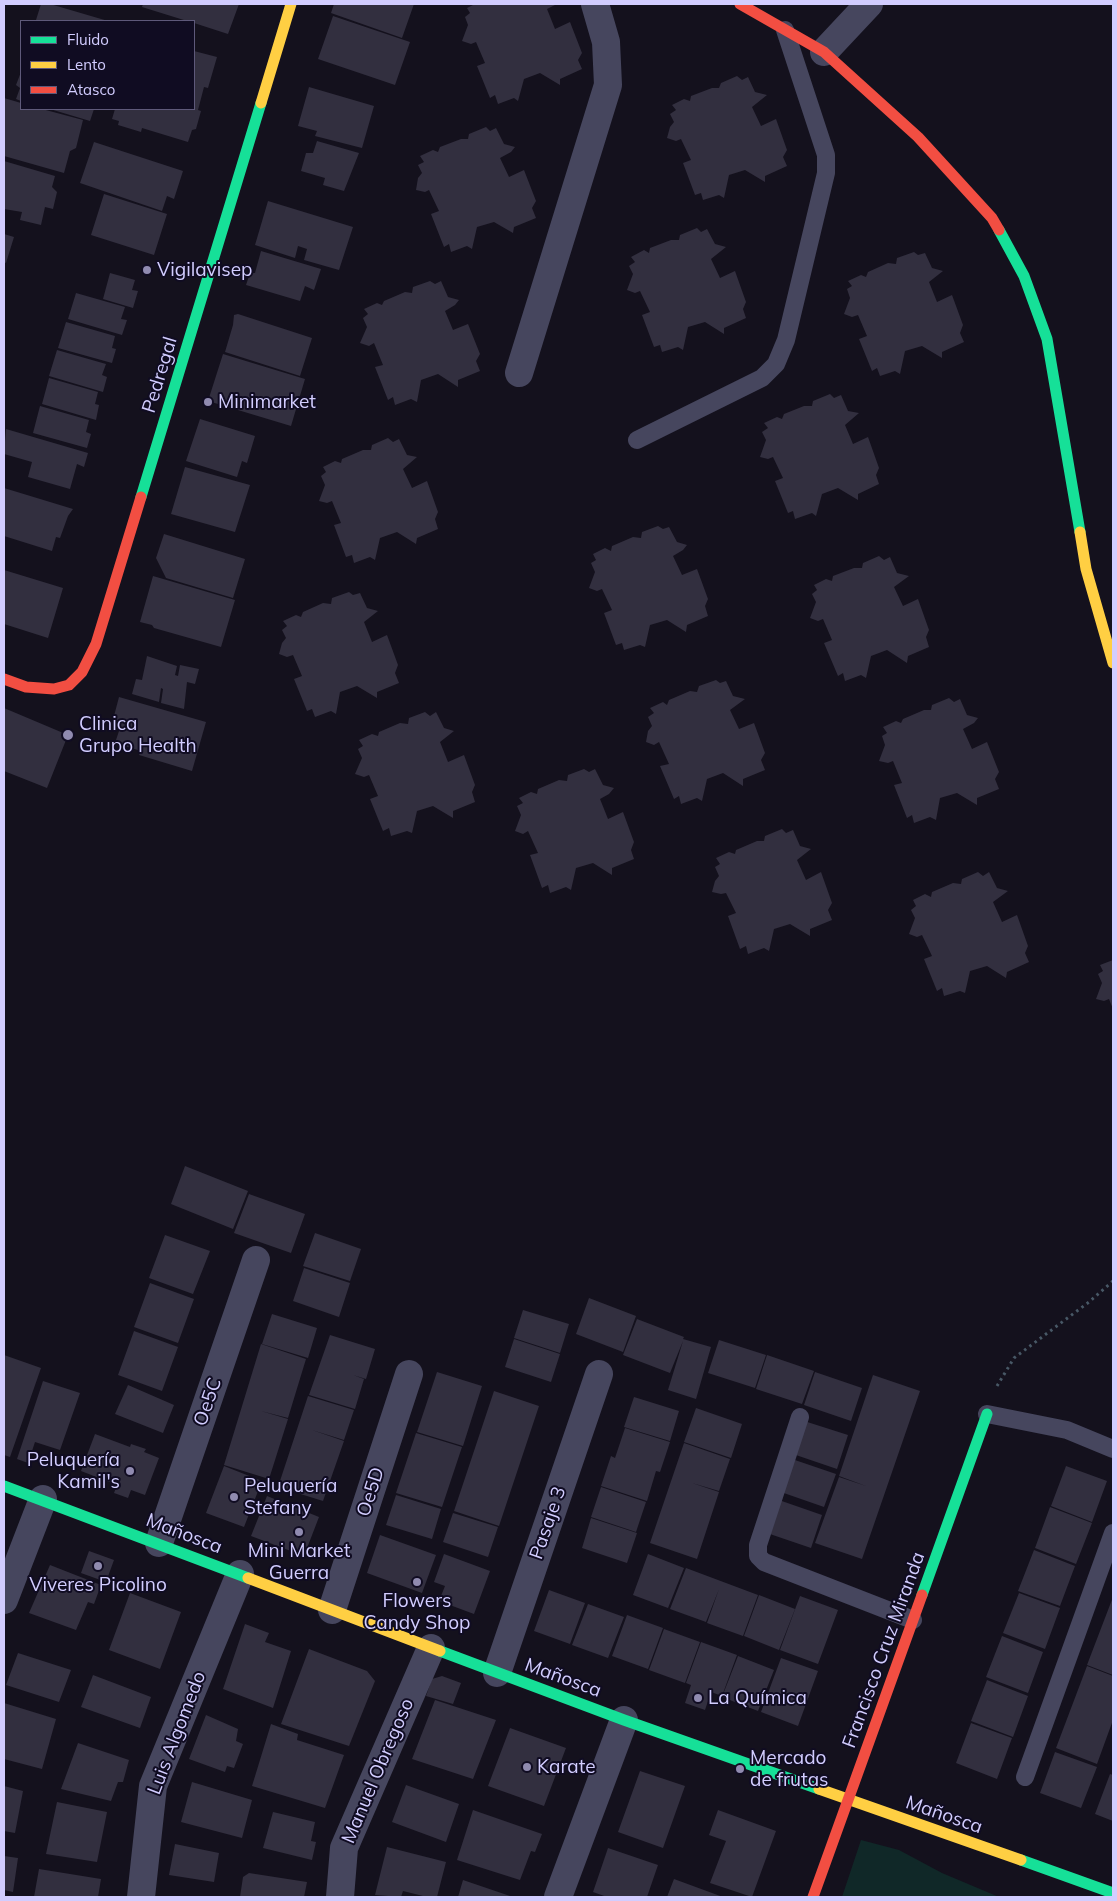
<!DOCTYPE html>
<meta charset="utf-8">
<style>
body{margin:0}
#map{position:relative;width:1117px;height:1901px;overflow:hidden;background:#14111d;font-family:Mulish,sans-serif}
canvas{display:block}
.frame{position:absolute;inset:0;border:5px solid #d2cdff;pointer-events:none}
.legend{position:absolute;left:20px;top:20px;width:175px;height:90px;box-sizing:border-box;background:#100c22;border:1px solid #5e597a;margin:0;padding:6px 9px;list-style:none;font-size:15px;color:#d2cdff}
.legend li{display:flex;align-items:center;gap:10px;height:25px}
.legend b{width:25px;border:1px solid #5e597a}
</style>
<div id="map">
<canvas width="1117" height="1901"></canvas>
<div class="frame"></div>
<ul class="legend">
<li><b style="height:6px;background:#16e098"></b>Fluido</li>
<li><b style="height:6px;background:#ffcf43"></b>Lento</li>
<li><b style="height:6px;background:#f24e42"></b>Atasco</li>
</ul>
</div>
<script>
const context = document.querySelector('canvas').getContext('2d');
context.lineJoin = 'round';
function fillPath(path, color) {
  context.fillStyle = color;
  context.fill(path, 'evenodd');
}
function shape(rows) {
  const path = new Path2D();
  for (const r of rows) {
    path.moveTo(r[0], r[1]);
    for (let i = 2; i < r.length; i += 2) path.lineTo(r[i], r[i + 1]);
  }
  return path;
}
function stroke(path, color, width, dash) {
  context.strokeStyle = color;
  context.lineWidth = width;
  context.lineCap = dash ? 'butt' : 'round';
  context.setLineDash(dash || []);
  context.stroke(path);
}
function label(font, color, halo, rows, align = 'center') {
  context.font = font + ' Mulish,sans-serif';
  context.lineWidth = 4;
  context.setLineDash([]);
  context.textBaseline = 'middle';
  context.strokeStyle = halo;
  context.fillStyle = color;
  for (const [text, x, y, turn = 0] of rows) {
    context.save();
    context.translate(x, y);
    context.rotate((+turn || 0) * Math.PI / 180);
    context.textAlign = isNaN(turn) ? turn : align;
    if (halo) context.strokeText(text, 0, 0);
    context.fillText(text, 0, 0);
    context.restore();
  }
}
const green = shape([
 [861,1840,899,1850,942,1873,999,1897,842,1897]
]);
const building = shape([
 [41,4,50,4,108,21,37,21,36,20],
 [143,4,239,4,228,34,194,23,194,21,187,21,142,7],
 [334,4,414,4,402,38,331,13],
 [475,4,557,4,547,9,555,29,570,22,582,53,578,60,582,69,560,79,560,85,540,73,524,79,518,101,514,98,498,104,495,95,490,98,477,66,485,63,476,42,471,44,462,41,468,25,465,17,470,13,467,8],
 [333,16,410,42,395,85,318,59],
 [194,51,217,57,208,88,204,87,198,110,201,111,196,129,192,130,188,142,142,128,141,132,118,125,119,121,112,119,115,109,194,109],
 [21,72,21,101,16,99,20,88,16,85],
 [737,76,742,80,748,77,755,92,767,95,752,107,761,126,776,119,787,150,783,157,787,166,765,176,765,182,745,170,729,175,724,198,719,195,703,200,701,193,695,195,683,163,691,160,681,139,676,141,667,138,670,127,674,122,670,114,676,110,672,105,684,99,690,101,691,96,712,88,719,88,721,83],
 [309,87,374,106,362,148,315,136,317,131,298,126],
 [4,98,21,103,21,109,42,109,83,120,76,148,70,151,64,173,4,156],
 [50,109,94,109,90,121],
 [486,127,490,131,496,128,504,144,515,147,511,152,500,158,509,177,524,170,536,201,532,208,536,218,514,227,513,233,494,222,477,227,472,249,467,246,451,252,449,244,444,247,431,214,439,211,429,190,425,192,416,190,418,178,422,173,418,165,424,162,420,156,433,150,438,152,440,147,461,139,468,139,469,134],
 [317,141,359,153,344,191,323,185,325,178,301,171,306,153,313,153],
 [94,142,183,171,174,199,167,196,162,211,80,183],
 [4,161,55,176,52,187,57,192,53,209,45,207,41,225,20,220,22,212,4,209],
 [104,194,167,214,154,255,91,235],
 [268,201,353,227,339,270,304,260,307,249,298,246,295,258,255,245],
 [697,228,701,232,707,229,715,244,726,247,711,259,720,278,735,271,746,302,743,309,746,318,724,328,724,334,705,322,688,327,683,350,678,347,662,352,660,345,654,347,642,315,650,312,640,291,635,293,627,290,633,274,629,266,635,262,631,257,644,250,649,253,650,248,671,240,679,240,680,235],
 [4,234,14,237,6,263,4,262],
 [261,251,321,269,314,290,305,286,300,301,246,285,250,273,255,273],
 [914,252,918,255,925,253,932,268,943,271,929,282,937,302,952,295,963,325,960,333,964,342,942,352,942,358,922,346,905,351,900,374,895,371,880,376,877,368,872,371,859,339,867,336,858,315,852,317,844,314,850,298,847,289,852,286,848,281,861,275,866,277,868,272,888,263,896,264,897,258],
 [110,273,135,280,132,290,138,291,133,308,103,299],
 [430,281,435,284,441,281,448,297,459,300,455,305,445,311,453,330,468,324,480,354,476,361,480,371,458,380,458,387,438,374,421,380,417,402,411,399,395,405,393,397,388,400,375,367,383,365,374,343,369,346,360,343,367,327,363,318,368,314,364,309,377,303,382,305,384,301,405,292,412,293,413,287],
 [76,293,125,307,121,319,127,320,122,335,68,319],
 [238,314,312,338,300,376,225,352,233,325,234,315],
 [66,322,115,336,112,348,116,349,112,363,58,348],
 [57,350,106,364,102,375,107,377,103,392,49,376],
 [223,354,305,379,291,426,208,401],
 [49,378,98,392,95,404,99,405,96,420,42,404],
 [830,394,834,398,841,395,848,411,859,413,845,425,853,444,868,437,879,468,876,475,879,484,858,494,858,500,838,488,822,494,816,516,812,513,795,519,793,511,788,513,775,481,783,478,773,457,768,459,760,457,766,440,762,432,768,428,764,423,777,417,782,419,784,414,804,406,812,406,813,401],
 [40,406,89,420,86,432,91,434,87,448,33,433],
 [200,419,255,436,247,463,242,461,237,477,186,461],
 [6,429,88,453,84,467,77,464,70,489,28,477,32,462,4,454],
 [388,438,393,442,399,439,407,455,417,457,403,469,412,488,427,481,438,512,435,519,438,529,417,538,416,544,397,532,380,538,375,560,370,557,354,563,352,555,346,557,334,525,341,523,332,501,327,503,319,501,325,485,321,476,326,472,323,467,335,461,341,463,342,459,363,450,371,450,372,445],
 [185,467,250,485,235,532,171,514],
 [4,488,73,509,68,516,60,538,56,537,52,551,4,536],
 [658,526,663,529,669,527,677,542,687,545,683,550,673,556,682,575,697,569,708,599,705,606,708,616,687,625,686,632,667,620,650,625,645,647,640,645,624,650,622,643,616,645,604,613,612,610,602,589,597,591,589,588,595,572,591,563,596,560,593,554,605,548,611,551,612,546,633,537,641,538,642,532],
 [164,534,245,559,233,598,166,578,156,558],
 [879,556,884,560,890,557,897,573,909,576,894,587,903,606,918,599,929,630,926,637,929,647,908,656,907,663,887,650,871,656,866,678,861,675,845,681,843,673,838,676,824,643,832,640,823,619,818,621,810,618,816,602,812,594,817,590,814,585,826,579,832,581,833,576,854,568,862,568,863,563],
 [4,570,63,588,48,638,4,624],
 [153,576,235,600,221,647,154,628,152,625,140,622],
 [349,592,353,595,360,593,367,608,378,611,364,622,372,642,387,635,398,665,395,673,399,683,377,692,377,698,357,686,340,692,336,714,331,711,315,717,312,709,307,711,294,679,302,676,293,655,287,657,279,654,282,643,286,638,282,630,287,626,283,621,296,615,301,617,303,612,323,603,331,604,332,598],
 [147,656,177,666,175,675,178,676,180,665,199,669,195,684,187,682,184,709,161,703,163,689,161,688,159,702,132,694,136,679,142,680],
 [716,680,720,683,726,681,733,696,745,699,730,710,739,729,754,723,765,753,761,760,765,770,743,779,743,786,723,773,707,779,702,801,697,798,681,804,679,796,674,799,660,766,669,764,659,742,654,745,646,742,648,731,652,726,648,717,654,713,650,708,663,702,667,705,669,700,690,691,697,692,699,686],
 [119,697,206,722,192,771,139,755,141,751,115,743,121,725,114,716],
 [949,698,954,702,960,699,967,715,978,718,974,723,963,729,972,749,987,742,999,772,995,779,999,789,977,798,977,805,957,793,940,798,936,820,930,817,914,823,912,815,907,818,894,785,902,783,893,761,888,763,879,761,885,745,882,736,887,733,883,727,896,721,901,723,903,719,924,710,931,710,932,705],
 [4,708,68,735,47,788,4,771],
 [425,712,430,716,436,712,444,728,454,731,440,742,448,762,464,755,475,785,472,792,475,802,453,811,453,818,433,806,417,811,412,833,407,831,391,836,389,828,383,831,370,799,378,796,369,775,364,777,355,774,362,758,358,749,363,746,359,740,372,734,378,736,379,732,400,723,408,724,409,718],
 [584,769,589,772,595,769,603,785,614,788,609,794,600,799,608,819,623,812,634,842,631,850,634,859,612,868,612,875,593,863,576,868,571,890,566,887,550,893,548,885,542,888,530,855,538,853,528,831,523,834,515,831,521,815,517,806,523,803,519,798,531,792,537,794,538,789,559,780,567,781,568,775],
 [782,829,786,833,793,830,800,846,811,849,797,860,806,880,821,872,832,903,828,910,832,920,810,929,810,936,790,924,774,929,769,951,764,948,748,954,746,946,740,949,728,916,736,913,726,893,721,894,712,892,715,881,719,876,715,867,720,864,716,858,729,852,735,854,736,850,757,841,764,841,765,836],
 [978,872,983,876,989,872,997,888,1008,891,993,902,1002,922,1017,915,1028,946,1025,953,1029,962,1007,972,1006,978,987,966,970,971,965,993,960,991,944,996,942,988,937,991,924,959,932,956,922,935,917,937,909,934,915,918,911,910,916,906,913,900,925,894,931,897,932,892,953,883,961,884,962,879],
 [1113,960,1113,1009,1109,999,1104,1001,1096,999,1102,983,1098,974,1103,971,1100,965],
 [185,1166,248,1191,233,1229,171,1204],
 [249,1194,305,1214,291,1253,234,1233],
 [315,1233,361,1249,350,1281,303,1266],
 [165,1235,210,1251,193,1294,149,1278],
 [304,1268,350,1283,339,1317,293,1301],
 [150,1283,194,1299,178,1343,134,1327],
 [589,1298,636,1316,623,1352,576,1334],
 [523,1310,569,1324,560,1353,514,1338],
 [272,1314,317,1328,308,1358,262,1344],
 [637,1319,684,1337,683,1339,711,1347,696,1399,668,1390,683,1341,670,1373,623,1355],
 [134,1331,178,1347,162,1391,118,1375],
 [330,1335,375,1349,366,1379,353,1375,364,1379,355,1409,309,1395],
 [514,1339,560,1354,551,1382,505,1367],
 [719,1340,766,1355,755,1388,708,1373],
 [261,1344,306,1359,288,1418,261,1411,288,1419,269,1479,224,1465],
 [4,1355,41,1368,10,1457,4,1455],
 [767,1355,814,1371,802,1404,756,1389],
 [437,1372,482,1386,463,1446,417,1432],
 [815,1372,862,1388,851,1421,804,1405],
 [873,1375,920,1391,862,1559,815,1543,839,1477,866,1486,839,1476],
 [43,1381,80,1393,60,1450,35,1442,28,1463,17,1459],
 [128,1385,174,1405,163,1433,115,1414],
 [494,1391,539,1406,499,1526,454,1511],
 [308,1396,354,1410,344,1440,312,1430,344,1441,323,1501,278,1487],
 [634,1397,679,1411,670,1441,624,1427],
 [696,1408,742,1424,731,1458,684,1442],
 [801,1420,848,1435,837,1469,790,1453],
 [625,1428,670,1442,660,1472,656,1471,647,1501,601,1486,611,1456,615,1458],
 [416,1433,462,1447,442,1507,396,1493],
 [95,1434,130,1447,131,1444,146,1449,144,1452,159,1458,145,1495,131,1490,128,1498,114,1493,117,1485,81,1471],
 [684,1443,730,1459,719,1491,692,1483,719,1492,697,1559,650,1543],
 [789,1458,836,1474,824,1507,778,1491],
 [224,1466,262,1481,244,1527,206,1513],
 [1066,1466,1107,1481,1092,1522,1051,1506],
 [601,1487,646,1502,636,1532,591,1517],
 [396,1495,441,1509,432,1539,386,1525],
 [267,1496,319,1517,304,1556,251,1536],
 [776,1499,822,1515,811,1548,764,1532],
 [1050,1507,1092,1523,1076,1564,1035,1548],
 [453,1513,498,1527,488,1557,443,1542],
 [591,1518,637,1533,627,1563,582,1548],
 [380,1535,436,1555,422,1593,367,1573],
 [1034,1550,1075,1566,1060,1606,1018,1591],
 [89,1551,114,1560,106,1582,81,1573],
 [444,1554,490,1571,474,1614,439,1601,445,1586,434,1582],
 [648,1554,684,1568,668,1608,633,1595],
 [50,1565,101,1585,94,1604,88,1602,76,1630,29,1613],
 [686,1568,758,1595,743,1636,707,1623,719,1589,706,1622,670,1609],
 [549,1590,585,1603,570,1644,534,1631],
 [130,1593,181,1612,160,1669,109,1650],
 [1019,1593,1060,1608,1045,1649,1003,1633],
 [759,1595,795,1609,779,1650,744,1636],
 [800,1596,838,1610,818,1664,780,1650],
 [1113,1597,1113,1675,1087,1665],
 [588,1604,624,1617,608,1658,572,1645],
 [627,1615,663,1628,648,1669,612,1656],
 [245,1624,269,1633,265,1642,291,1651,273,1708,223,1689],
 [664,1629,700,1642,685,1683,649,1670],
 [1002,1636,1043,1652,1028,1693,986,1677],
 [701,1642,737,1655,722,1696,711,1692,705,1710,685,1703,691,1685,686,1683],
 [309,1649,367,1671,375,1681,349,1746,281,1724],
 [18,1653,71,1670,59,1702,6,1685],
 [738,1656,774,1670,758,1711,722,1697],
 [781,1658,818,1671,798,1726,761,1712],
 [1087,1666,1113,1676,1113,1720,1097,1764,1056,1748],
 [93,1675,151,1697,140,1728,81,1707],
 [442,1676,461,1683,453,1704,426,1696,432,1679],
 [987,1680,1028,1696,1013,1737,971,1721],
 [435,1700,496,1720,473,1779,412,1759],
 [4,1703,56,1719,42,1769,4,1759],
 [206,1715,238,1729,236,1741,243,1744,234,1768,227,1766,225,1772,189,1759],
 [971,1723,1012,1738,997,1779,956,1763],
 [271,1724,298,1734,297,1740,344,1755,325,1808,252,1786],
 [510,1728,566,1748,544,1806,488,1786],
 [78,1743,129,1760,123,1782,118,1782,111,1801,61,1789],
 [1055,1752,1097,1767,1081,1808,1040,1793],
 [640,1771,685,1786,663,1848,618,1832],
 [1110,1774,1113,1775,1113,1821,1095,1814],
 [192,1782,252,1800,242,1838,181,1822],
 [406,1785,459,1804,446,1842,392,1822],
 [4,1786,23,1791,15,1833,4,1831],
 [57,1802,107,1812,97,1862,46,1854],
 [473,1810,542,1834,535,1852,531,1851,520,1880,457,1860],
 [718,1810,776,1831,752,1897,710,1883,726,1841,709,1835],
 [273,1812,315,1822,311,1841,316,1842,312,1860,263,1848],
 [175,1844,219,1853,214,1882,169,1875],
 [387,1847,446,1862,437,1897,427,1897,403,1891,401,1897,375,1895],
 [608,1848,658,1865,647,1897,607,1897,593,1892],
 [4,1856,18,1858,13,1892,4,1890],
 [39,1869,101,1879,98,1897,34,1897],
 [249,1873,307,1882,304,1897,240,1897,243,1877],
 [674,1879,723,1897,667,1897],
 [463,1880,513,1897,458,1897]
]);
const path = shape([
 [997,1386,1014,1358,1089,1302,1113,1281]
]);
const lane = shape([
 [637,440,762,378,776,364,786,340,826,173,826,155,785,30],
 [987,1414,1067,1430,1113,1449],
 [800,1417,758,1545,758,1556,764,1562,913,1620],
 [1025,1777,1113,1533]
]);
const street = shape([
 [824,52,869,4],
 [519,373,608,85,606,42,595,4],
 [159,1543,256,1260],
 [4,1600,43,1499],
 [332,1610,409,1374],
 [497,1673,599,1374],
 [141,1897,153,1786,240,1574],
 [340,1897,344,1848,431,1648],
 [558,1897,624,1720]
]);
const fast = shape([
 [999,230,1024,276,1047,339,1080,532],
 [141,497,261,103],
 [4,1486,248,1578],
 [922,1595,987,1414],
 [440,1651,624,1720,819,1789],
 [1021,1860,1113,1893]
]);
const slow = shape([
 [261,103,291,4],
 [1080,532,1086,569,1113,663],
 [248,1578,440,1651],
 [819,1789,1021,1860]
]);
const jam = shape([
 [740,4,824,52,918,137,992,218,999,230],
 [4,679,26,687,54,689,69,685,82,672,96,644,141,497],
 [813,1897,922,1595]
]);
const markers = [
 [147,270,5,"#908bb0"],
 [208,402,5,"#908bb0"],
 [68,735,6,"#908bb0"],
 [130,1471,5,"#908bb0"],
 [234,1497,5,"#908bb0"],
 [299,1532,5,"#908bb0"],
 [98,1566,5,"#908bb0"],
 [417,1582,5,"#908bb0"],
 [698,1698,5,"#908bb0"],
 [527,1767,5,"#908bb0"],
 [740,1769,5,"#908bb0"]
];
const poiNames = [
 ["Vigilavisep",157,270],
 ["Minimarket",218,402],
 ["Clinica",79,724],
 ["Grupo Health",79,746],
 ["Peluquería",120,1460,"right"],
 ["Kamil's",120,1482,"right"],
 ["Peluquería",244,1486],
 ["Stefany",244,1508],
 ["Mini Market",299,1551,"center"],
 ["Guerra",299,1573,"center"],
 ["Viveres Picolino",98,1585,"center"],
 ["Flowers",417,1601,"center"],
 ["Candy Shop",417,1623,"center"],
 ["La Química",708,1698],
 ["Mercado",750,1758],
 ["de frutas",750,1780],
 ["Karate",537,1767]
];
const streetNames = [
 ["Pedregal",160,375,-73],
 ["Oe5C",208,1402,-71],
 ["Oe5D",371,1492,-72],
 ["Pasaje 3",548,1523,-71],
 ["Mañosca",184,1534,21],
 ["Francisco Cruz Miranda",884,1650,-70],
 ["Mañosca",563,1678,20],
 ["Luis Algomedo",177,1733,-69],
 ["Manuel Obregoso",378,1771,-67],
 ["Mañosca",944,1815,19]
];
fillPath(green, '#102828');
fillPath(building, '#322f3f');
stroke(path, '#485866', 3, [2.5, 4]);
stroke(lane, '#46465e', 18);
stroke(street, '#46465e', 28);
stroke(fast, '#16e098', 11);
stroke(slow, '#ffcf43', 11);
stroke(jam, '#f24e42', 11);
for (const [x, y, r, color] of markers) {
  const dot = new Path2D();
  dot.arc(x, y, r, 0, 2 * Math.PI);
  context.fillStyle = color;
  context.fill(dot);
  stroke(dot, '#100c22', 2);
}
label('19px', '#d2cdff', '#100c22', poiNames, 'left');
label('19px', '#d2cdff', '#100c22', streetNames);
</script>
